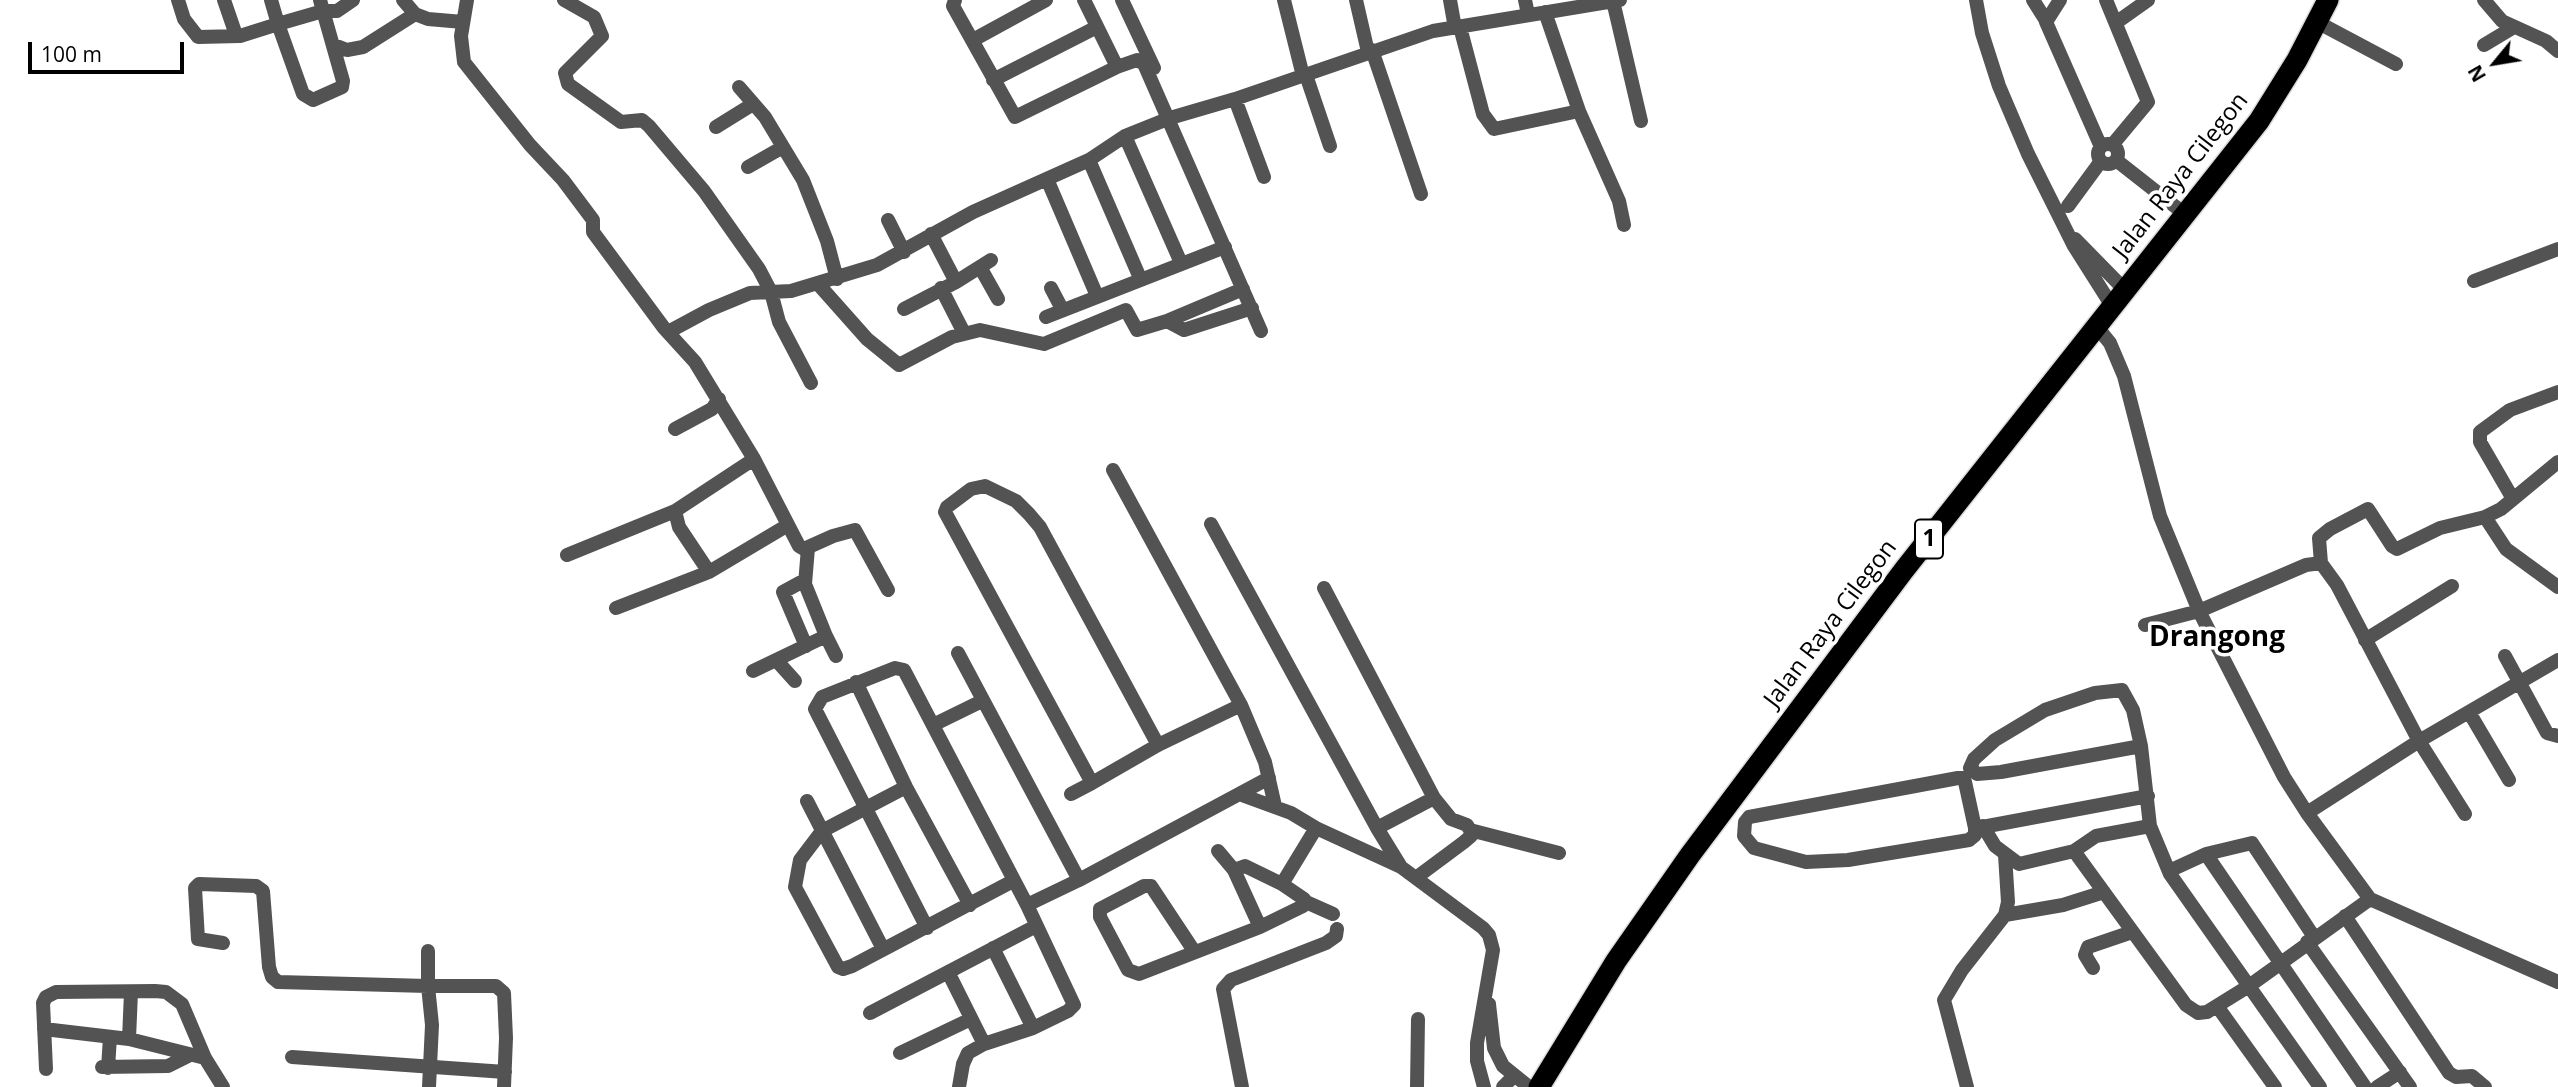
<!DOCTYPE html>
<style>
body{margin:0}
#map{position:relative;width:2558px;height:1087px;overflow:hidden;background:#fff;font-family:"Open Sans",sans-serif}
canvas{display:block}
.north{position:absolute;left:2460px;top:28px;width:70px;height:70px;-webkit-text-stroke:5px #fff;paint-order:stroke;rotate:240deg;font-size:19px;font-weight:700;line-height:28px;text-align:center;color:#000}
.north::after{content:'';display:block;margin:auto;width:24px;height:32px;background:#000;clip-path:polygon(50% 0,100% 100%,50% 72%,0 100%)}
.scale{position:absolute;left:28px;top:42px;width:156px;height:32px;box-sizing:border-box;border:4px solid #000;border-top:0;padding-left:9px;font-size:21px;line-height:24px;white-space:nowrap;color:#000;-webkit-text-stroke:5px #fff;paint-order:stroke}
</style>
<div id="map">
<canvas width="2558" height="1087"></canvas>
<div class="north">N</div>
<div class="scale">100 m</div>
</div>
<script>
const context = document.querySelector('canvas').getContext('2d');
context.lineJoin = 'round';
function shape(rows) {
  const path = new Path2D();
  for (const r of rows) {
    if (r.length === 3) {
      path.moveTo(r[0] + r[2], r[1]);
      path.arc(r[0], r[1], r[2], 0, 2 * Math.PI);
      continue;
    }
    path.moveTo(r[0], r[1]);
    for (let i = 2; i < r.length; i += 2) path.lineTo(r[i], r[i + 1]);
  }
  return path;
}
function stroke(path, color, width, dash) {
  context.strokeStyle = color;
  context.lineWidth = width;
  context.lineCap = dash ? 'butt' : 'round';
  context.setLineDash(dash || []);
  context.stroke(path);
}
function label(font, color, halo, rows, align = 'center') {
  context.font = font + ' "Open Sans",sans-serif';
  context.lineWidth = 7;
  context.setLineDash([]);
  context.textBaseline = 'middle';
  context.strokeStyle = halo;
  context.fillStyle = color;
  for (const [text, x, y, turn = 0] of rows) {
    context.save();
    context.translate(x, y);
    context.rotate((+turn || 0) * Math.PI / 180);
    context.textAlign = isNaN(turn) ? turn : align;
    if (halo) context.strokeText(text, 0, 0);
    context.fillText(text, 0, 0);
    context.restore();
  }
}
const minor = shape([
 [178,0,184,19,198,37,240,36,278,24,303,94,313,100,342,87,343,81,320,0],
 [224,0,236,35],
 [271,0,278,24,323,11,337,11,353,0],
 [403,0,415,14,428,19,463,22],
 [467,0,461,36,464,62,530,145,563,180,593,220,593,232,664,328,695,362,754,459,799,546,804,549,833,536,855,530,888,590],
 [564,0,594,17,602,36,565,73,568,84,621,122,642,120,649,126,704,191,759,269,771,292,779,322,811,383],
 [955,0,953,6,1015,117,1117,67,1137,60,1144,64,1261,331],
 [1084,0,1117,67],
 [1122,0,1154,68],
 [1284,0,1303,76],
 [1356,0,1368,52],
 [1450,0,1455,28],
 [1525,0,1528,14],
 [1976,0,1982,33,1999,86,2028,154,2074,246,2112,306],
 [2033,0,2045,19],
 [2060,0,2046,22,2101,147],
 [2106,0,2148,102,2113,144],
 [2484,0,2502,21,2546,41,2558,51],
 [1613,1,1641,121],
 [2117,22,2148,0],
 [2317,22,2396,64],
 [1460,27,1483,114,1494,129,1579,111,1545,12],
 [973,40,1046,0],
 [334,45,347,50,363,47,415,14],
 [2484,45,2514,27],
 [1372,50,1421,194],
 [1306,75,1330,146],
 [993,80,1097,27],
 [739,87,765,117,803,180,827,241,837,279],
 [1235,99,1264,177],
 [1579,111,1619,201,1624,225],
 [716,127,753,104],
 [1125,136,1181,263],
 [2108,154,10],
 [1089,160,1140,278],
 [2116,160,2186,215],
 [748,167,783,147],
 [1047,179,1097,296],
 [2068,206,2101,161],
 [888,220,904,252],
 [2075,239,2125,290],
 [980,267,998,299],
 [2474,281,2558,249],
 [956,282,991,260],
 [819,285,867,339,899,365,952,337,980,330,1044,344,1126,310,1137,330,1167,321,1184,330,1252,308],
 [941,288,964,333],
 [1051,288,1062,309],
 [904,309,956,282,931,234],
 [1046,317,1225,247],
 [1167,321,1243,289],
 [2097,327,2110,343,2124,376,2160,516,2199,611,2284,777,2307,813,2370,899,2558,982],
 [670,331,709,310,750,293,791,291,877,265,973,212,1089,160,1125,136,1170,118,1235,99,1433,31,1620,0],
 [675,429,712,409,719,399],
 [1113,470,1241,705,1265,762,1275,806],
 [2513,499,2480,442,2480,432,2510,410,2558,392],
 [2485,517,2506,549,2558,587],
 [1211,524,1377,828,1434,798],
 [567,555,675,511],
 [709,572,679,527,675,511,754,459],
 [805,580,783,592,806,646],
 [1324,588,1434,798,1451,819,1467,825,1470,830,1471,836,1464,842,1417,877],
 [616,608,709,572,788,525],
 [2145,625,2199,611,2306,565,2321,563],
 [826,636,836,656],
 [2365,640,2452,586],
 [958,653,1079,880],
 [2505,656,2547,733,2558,736],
 [777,661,795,681],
 [753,671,826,636,805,584,808,548],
 [856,682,906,787,970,905],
 [2469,712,2509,780],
 [933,725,982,701],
 [1158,745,1040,527,1029,514,1016,501,985,486,971,489,947,507,945,512,1092,783,1158,745,1241,705],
 [2141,746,2001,772,1977,774,1970,768,1974,759,1995,740,2045,710,2095,693,2122,690,2133,710,2141,746,2150,826,2170,874,2320,1087],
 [1958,778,1963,778,1965,782,1975,828,1975,835,1969,840,1848,860,1806,862,1754,848,1744,836,1745,822,1749,817,1958,778],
 [906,787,822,831,800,860,795,887,838,967,843,969,852,966,1013,881],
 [1071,794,1092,783],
 [1239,794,1291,813,1316,828,1401,867,1483,928,1489,935,1493,950,1477,1043,1477,1061,1484,1087],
 [807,801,883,949],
 [2307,813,2419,741,2558,660],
 [2465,814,2419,741,2337,585,2321,563,2319,538,2330,529,2368,509,2392,546,2397,549,2440,528,2485,517,2501,509,2558,462],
 [1983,826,1995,846,2019,864,2074,851,2186,1005,2198,1013,2207,1012,2249,986,2370,899],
 [1377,828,1401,867],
 [1977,828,2148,796],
 [1470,830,1559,853],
 [1218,851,1234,870],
 [2074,851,2096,836,2150,826],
 [2206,854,2252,843,2314,937],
 [2169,871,2206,854,2365,1087],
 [1306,902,1333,914],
 [2005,915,2008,902,2005,855],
 [2345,916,2449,1073,2456,1077,2472,1076,2485,1087],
 [1260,927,1234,870,1245,866,1282,884],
 [927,928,815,709,822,697,895,668,904,670,1027,905],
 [2307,942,2410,1087],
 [223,943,198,939,195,888,199,884,256,886,263,891,269,967,272,977,278,982,428,986,432,1025,429,1087],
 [993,948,1033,1028],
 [428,951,428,986,496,986,504,993,506,1038,504,1087],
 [1194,951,1151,886,1144,886,1100,909,1100,917,1128,970,1139,974,1260,927,1303,906,1304,899,1282,884,1316,828],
 [2093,968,2085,955,2088,947,2132,932],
 [948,972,984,1044],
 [1489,1004,1494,1048,1503,1066,1529,1087],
 [2217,1006,2275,1087],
 [870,1013,1036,926],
 [44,1029,129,1039,205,1058],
 [129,1039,131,992],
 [900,1053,971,1019],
 [292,1057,505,1072],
 [102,1067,168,1066,190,1055],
 [108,1068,110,1037],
 [46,1069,43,1003,46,997,56,992,155,991,166,992,182,1004,205,1058,223,1087],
 [959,1087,963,1064,968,1053,984,1044,1033,1028,1068,1011,1074,1005,1027,905,1079,880,1269,778],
 [1242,1087,1223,989,1231,980,1326,943,1336,936,1337,929],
 [1417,1087,1418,1019],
 [1503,1087,1514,1076],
 [1967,1087,1944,1000,1962,970,2005,915,2063,905,2104,892],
 [2377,1087,2400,1072]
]);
const highway = shape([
 [1539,1087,1616,961,1690,855,1904,570,2259,121,2297,60,2328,0]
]);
const shields = [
 [1929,539,28]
];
const shieldNames = [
 ["1",1929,539]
];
const streetNames = [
 ["Jalan Raya Cilegon",2181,176,-52],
 ["Jalan Raya Cilegon",1831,624,-53]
];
const quarterNames = [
 ["Drangong",2217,638]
];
stroke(highway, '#dbdbdb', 24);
stroke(minor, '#535353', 14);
stroke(highway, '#000', 21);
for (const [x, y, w] of shields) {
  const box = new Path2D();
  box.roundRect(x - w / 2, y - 19.5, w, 39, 5);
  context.fillStyle = '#fff';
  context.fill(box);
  stroke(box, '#000', 2);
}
label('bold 23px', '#000', null, shieldNames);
label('24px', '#000', '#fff', streetNames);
label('bold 28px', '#000', '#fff', quarterNames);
</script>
